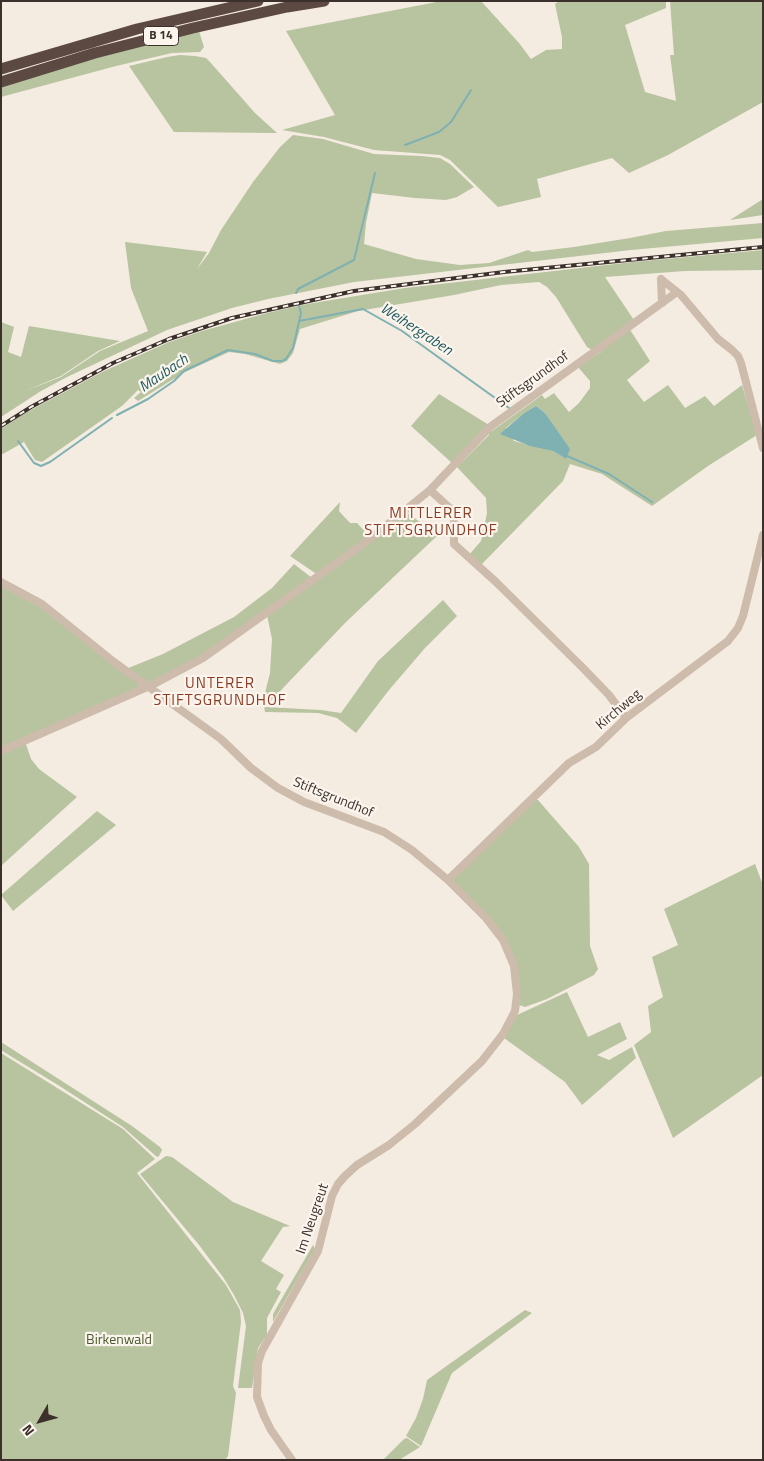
<!DOCTYPE html>
<style>
body{margin:0}
#map{position:relative;width:764px;height:1461px;overflow:hidden;background:#f4ebe1;font-family:"Titillium Web",sans-serif}
canvas{display:block}
.frame{position:absolute;inset:0;border:2px solid #3b302b;pointer-events:none}
.north{position:absolute;left:15px;top:1396px;width:50px;height:50px;-webkit-text-stroke:4px #fbf5ee;paint-order:stroke;rotate:232deg;font-size:14px;font-weight:700;line-height:20px;text-align:center;color:#3b302b}
.north::after{content:'';display:block;margin:auto;width:18px;height:22px;background:#3b302b;clip-path:polygon(50% 0,100% 100%,50% 72%,0 100%)}
</style>
<div id="map">
<canvas width="764" height="1461"></canvas>
<div class="frame"></div>
<div class="north">N</div>
</div>
<script>
const context = document.querySelector('canvas').getContext('2d');
context.lineJoin = 'round';
function fillPath(path, color) {
  context.fillStyle = color;
  context.fill(path, 'evenodd');
}
function shape(rows) {
  const path = new Path2D();
  for (const r of rows) {
    path.moveTo(r[0], r[1]);
    for (let i = 2; i < r.length; i += 2) path.lineTo(r[i], r[i + 1]);
  }
  return path;
}
function stroke(path, color, width, dash) {
  context.strokeStyle = color;
  context.lineWidth = width;
  context.lineCap = dash ? 'butt' : 'round';
  context.setLineDash(dash || []);
  context.stroke(path);
}
function label(font, color, halo, rows, align = 'center') {
  context.font = font + ' "Titillium Web",sans-serif';
  context.lineWidth = 4.5;
  context.setLineDash([]);
  context.textBaseline = 'middle';
  context.strokeStyle = halo;
  context.fillStyle = color;
  for (const [text, x, y, turn = 0] of rows) {
    context.save();
    context.translate(x, y);
    context.rotate((+turn || 0) * Math.PI / 180);
    context.textAlign = isNaN(turn) ? turn : align;
    if (halo) context.strokeText(text, 0, 0);
    context.fillText(text, 0, 0);
    context.restore();
  }
}
const green = shape([
 [442,1,481,1,519,43,531,59,546,50,562,49,562,37,555,4,559,1,666,1,666,8,625,25,645,92,676,101,670,55,674,55,670,1,763,1,763,102,668,155,629,173,612,158,537,179,541,197,498,207,450,160,440,155,374,150,324,137,282,130,335,115,286,31],
 [199,31,204,47,200,52,172,53,116,66,1,97,1,86,112,53],
 [180,55,195,56,206,58,210,62,255,113,277,133,174,132,129,66,167,57],
 [293,135,323,139,374,154,421,156,440,158,450,164,474,187,457,197,446,200,415,198,372,193,366,223,364,244,416,259,460,265,489,263,528,250,532,252,574,247,630,238,666,231,763,223,763,238,631,250,354,282,268,299,232,308,167,330,67,377,41,391,1,417,1,322,14,327,8,352,21,357,29,326,120,341,98,351,61,376,25,391,61,377,100,351,148,331,131,288,125,242,207,252,197,269,209,253,221,230,253,182,280,147],
 [763,199,763,215,730,220],
 [763,250,763,270,685,271,605,277,634,320,592,350,587,347,556,297,547,287,539,282,501,285,454,295,358,311,300,329,293,353,287,361,280,364,245,354,229,352,185,372,138,401,134,398,141,392,138,390,122,406,42,462,35,460,24,442,1,455,1,429,27,412,102,372,169,342,202,331,267,313,307,304,405,288,633,262],
 [629,328,650,361,627,380,644,402,668,385,685,408,705,396,714,406,742,385,757,435,708,466,652,506,602,474,570,464,563,481,481,565,469,555,481,541,487,513,486,498,457,467,489,435,488,432,492,431,542,395,545,399,554,393,569,412,579,403,590,388,590,381,578,367,601,352,600,350],
 [536,406,545,413,553,426,566,459,553,451,514,441,506,428,524,413],
 [439,394,489,425,452,463,411,426],
 [340,502,339,511,350,523,357,523,369,536,320,572,315,573,290,556],
 [406,512,438,535,346,622,265,707,321,710,341,713,378,661,443,600,457,616,425,648,389,690,356,733,337,718,318,713,265,712,263,701,270,673,272,639,267,615],
 [294,564,312,578,206,654,150,683,126,669,163,654,234,617,272,588],
 [1,586,40,607,138,683,140,686,139,688,1,749],
 [26,744,31,759,39,769,77,797,1,866,1,754],
 [535,800,538,800,579,847,589,864,590,946,598,969,594,975,547,999,525,1007,519,1005,513,957,454,883,454,879],
 [97,811,116,825,13,911,1,895],
 [755,864,763,885,763,1075,673,1138,634,1045,651,1032,648,1006,663,997,652,957,678,945,664,909],
 [567,992,588,1037,620,1022,627,1039,597,1055,609,1060,632,1047,636,1058,582,1105,565,1082,504,1038,517,1015],
 [1,1042,132,1126,160,1147,162,1150,159,1156,157,1157,123,1127,58,1085,12,1057,1,1050],
 [1,1053,123,1129,155,1159,137,1173,226,1285,240,1310,241,1322,233,1386,236,1393,228,1456,225,1460,1,1460],
 [166,1156,172,1157,233,1202,290,1226,283,1227,261,1261,284,1275,276,1289,281,1292,267,1318,267,1335,258,1348,252,1388,238,1388,246,1326,243,1313,234,1295,223,1277,199,1245,140,1174],
 [313,1245,315,1249,273,1322,273,1314,278,1305],
 [525,1310,532,1313,452,1373,421,1446,406,1436,416,1418,423,1399,427,1380],
 [407,1438,420,1447,399,1460,383,1460,404,1439]
]);
const water = shape([
 [536,406,545,413,570,449,566,459,553,451,530,446,500,434,524,413]
]);
const stream = shape([
 [405,145,439,132,451,122,471,90],
 [296,293,298,289,354,260,375,173],
 [299,321,363,309,402,331,509,408],
 [117,415,148,399,174,381,184,371,228,350,255,354,273,361,282,361,286,359,293,348,301,313,299,306],
 [18,441,34,463,41,466,50,462,112,418],
 [567,456,609,474,652,502]
]);
const minor = shape([
 [661,279,681,295,718,339,732,350,738,356,741,363,763,448],
 [661,279,662,303],
 [430,490,454,512,454,544,496,582,583,668,609,695,626,718],
 [1,582,42,604,114,662,221,739,251,768,278,788,304,802,384,832,412,850,448,880,486,918,503,940,514,966,517,994,515,1011,503,1034,482,1061,415,1124,389,1145,357,1165,345,1176,338,1184,332,1196,318,1251,262,1351,258,1363,257,1397,264,1416,271,1430,292,1460],
 [1,751,154,684,203,658,366,542,430,490,490,427,677,292],
 [448,880,569,763,596,747,626,718,728,641,738,628,743,616,763,535]
]);
const highway = shape([
 [1,69,137,29,258,1],
 [1,82,95,53,193,28,287,7,324,1]
]);
const rail = shape([
 [1,426,31,407,113,363,169,339,232,318,354,291,504,272,763,247]
]);
const shields = [
 [161,36,35]
];
const shieldNames = [
 ["B 14",161,36]
];
const streetNames = [
 ["Stiftsgrundhof",533,380,-36],
 ["Kirchweg",619,710,-40],
 ["Stiftsgrundhof",333,798,22],
 ["Im Neugreut",313,1219,-71]
];
const parkNames = [
 ["Birkenwald",119,1341]
];
const waterNames = [
 ["Weihergraben",416,330,33],
 ["Maubach",164,374,-34]
];
const neighbourhoodNames = [
 ["MITTLERER",431,514],
 ["STIFTSGRUNDHOF",431,531],
 ["UNTERER",220,684],
 ["STIFTSGRUNDHOF",220,701]
];
fillPath(green, '#b8c4a0');
fillPath(water, '#7fb0b2');
stroke(stream, '#7fb0b2', 2);
stroke(minor, '#cdbbac', 8);
stroke(highway, '#5c4a42', 11);
stroke(rail, '#3b302b', 4);
stroke(rail, '#fbf5ee', 2, [5.5]);
for (const [x, y, w] of shields) {
  const box = new Path2D();
  box.roundRect(x - w / 2, y - 9.5, w, 19, 4);
  context.fillStyle = '#fbf5ee';
  context.fill(box);
  stroke(box, '#3b302b', 1);
}
label('bold 12px', '#3b302b', null, shieldNames);
label('14px', '#3b302b', '#fbf5ee', streetNames);
label('14px', '#4a5a2e', '#fbf5ee', parkNames);
label('italic 15px', '#1f5a5e', '#fbf5ee', waterNames);
context.letterSpacing = '1px';
label('15px', '#8c3b22', '#fbf5ee', neighbourhoodNames);
context.letterSpacing = '0px';
</script>
